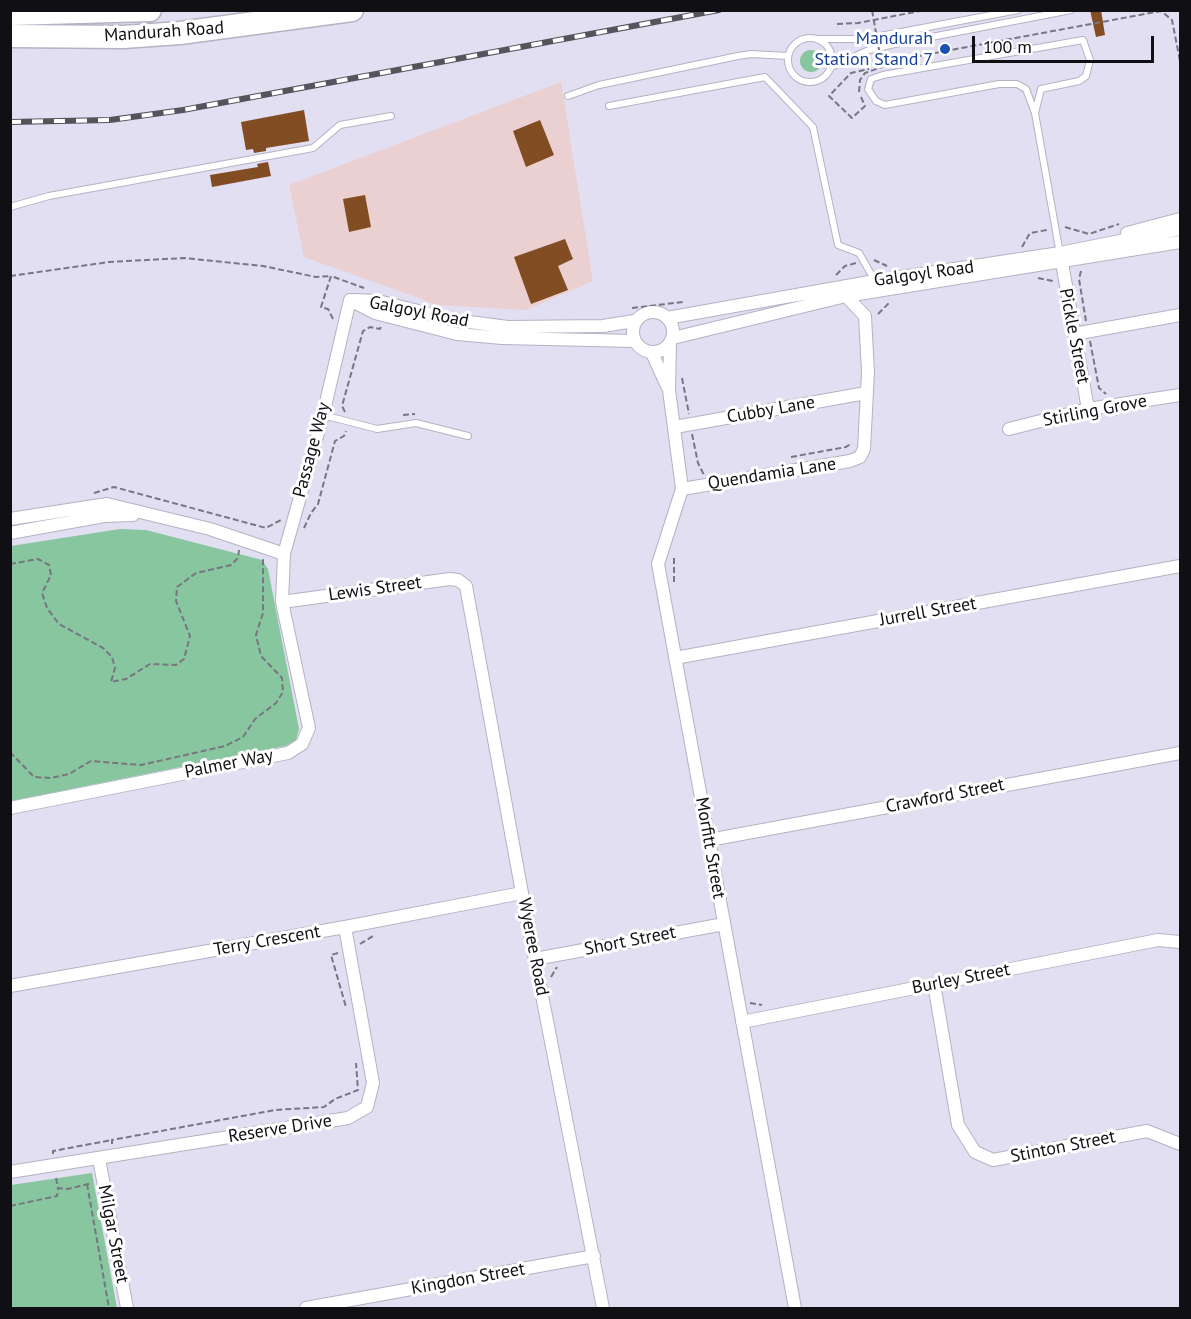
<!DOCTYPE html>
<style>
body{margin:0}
#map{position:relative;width:1191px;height:1319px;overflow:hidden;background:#e1dff1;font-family:"PT Sans",sans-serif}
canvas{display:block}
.frame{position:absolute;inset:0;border:12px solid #0f0f14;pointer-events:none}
.scale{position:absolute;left:972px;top:36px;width:182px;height:27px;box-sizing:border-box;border:3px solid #0f0f14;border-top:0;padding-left:8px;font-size:18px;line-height:21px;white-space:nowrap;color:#0f0f14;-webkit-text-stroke:4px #fff;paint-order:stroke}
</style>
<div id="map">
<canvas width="1191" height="1319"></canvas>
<div class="frame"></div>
<div class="scale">100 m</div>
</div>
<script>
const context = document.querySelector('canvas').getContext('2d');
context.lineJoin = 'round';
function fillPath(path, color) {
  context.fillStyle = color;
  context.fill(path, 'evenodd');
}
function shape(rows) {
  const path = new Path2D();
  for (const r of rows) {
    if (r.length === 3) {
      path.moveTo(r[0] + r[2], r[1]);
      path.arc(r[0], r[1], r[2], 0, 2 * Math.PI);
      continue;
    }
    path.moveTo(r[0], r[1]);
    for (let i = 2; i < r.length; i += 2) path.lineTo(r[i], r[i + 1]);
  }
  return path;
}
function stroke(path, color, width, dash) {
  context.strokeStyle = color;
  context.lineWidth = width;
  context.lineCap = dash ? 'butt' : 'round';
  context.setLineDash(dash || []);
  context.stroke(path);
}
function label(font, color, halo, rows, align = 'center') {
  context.font = font + ' "PT Sans",sans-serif';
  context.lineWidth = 6;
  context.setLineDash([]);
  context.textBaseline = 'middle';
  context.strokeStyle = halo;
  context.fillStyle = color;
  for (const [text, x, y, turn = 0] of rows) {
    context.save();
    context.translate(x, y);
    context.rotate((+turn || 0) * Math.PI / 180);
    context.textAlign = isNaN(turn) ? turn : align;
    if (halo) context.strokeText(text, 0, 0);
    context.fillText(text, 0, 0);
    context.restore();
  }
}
const industrial = shape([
 [561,82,593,281,526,310,438,305,304,257,289,185]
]);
const green = shape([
 [811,61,11],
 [120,529,146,530,262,560,268,569,299,729,296,740,285,746,11,801,11,546],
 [92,1173,117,1308,11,1308,11,1185]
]);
const building = shape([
 [1090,10,1101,10,1105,35,1096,37],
 [304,110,309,141,266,148,266,151,254,153,253,149,246,150,241,122],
 [540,120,554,155,526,167,513,131],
 [268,162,271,176,212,187,210,175,258,167,257,164],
 [365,195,371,227,349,232,343,199],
 [565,239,573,259,558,266,568,290,531,304,514,257]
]);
const path = shape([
 [837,24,858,23,925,10],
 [892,64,897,60,1161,11,1172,20,1180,61],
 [861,97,865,106,852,118,829,96,851,73,869,69],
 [1065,227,1089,234,1119,224],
 [1022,247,1030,233,1047,230],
 [874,260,887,266],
 [1081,271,1079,279,1086,321],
 [836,275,845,266,856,263],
 [10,276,109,262,184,258,263,266,316,277,331,276],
 [1038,278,1053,281],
 [632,308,683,302],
 [878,314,890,302],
 [333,319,328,309,321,307,331,276,364,288],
 [1090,341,1099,388,1106,394],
 [682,378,689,414],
 [345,412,342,406,363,331,370,327,380,329,381,326],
 [403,415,415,414],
 [692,434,698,463,704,475],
 [791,457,846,447,852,443],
 [94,493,114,487,266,528,281,520],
 [304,528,311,513,318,504,335,441,344,436,346,431],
 [10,564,38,559,49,565,51,575,42,593,47,608,59,624,103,648,112,657,115,668,111,682,126,679,150,664,176,665,184,659,190,636,176,601,177,587,196,573,231,565,238,558,239,550],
 [674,582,674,556],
 [10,752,34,777,51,778,69,774,91,761,141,765,225,746,243,737,255,719,276,703,283,692,282,678,261,656,256,635,263,613,263,559],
 [360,944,373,936,372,934],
 [338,953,331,955,346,1007],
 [551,977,557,967],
 [750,1003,762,1005],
 [112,1144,112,1140,275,1110,324,1107,335,1099,358,1090,356,1063],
 [53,1154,53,1151,112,1140],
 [56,1178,58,1188,68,1189,92,1183],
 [87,1184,109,1308],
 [10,1206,57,1196,58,1189]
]);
const lane = shape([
 [810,60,22],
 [818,39,864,39,1018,10],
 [831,67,869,50,890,45,1071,10],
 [568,96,599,85,738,56,751,54,788,56],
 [609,106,765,77,813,127,838,245,859,253,875,281],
 [1035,113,1041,89,1079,81,1086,76,1090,60,1083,40,883,75,871,79,868,89,876,101,885,105,999,84,1017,84,1026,89,1035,113,1060,254],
 [10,207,49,196,313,148,340,125,391,116],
 [323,415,377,429,416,423,468,436]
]);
const street = shape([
 [1127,233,1180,219],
 [1062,263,1088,409],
 [350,300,375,313,457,334,502,338,635,341],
 [354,300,378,301,454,320,508,327,603,326,634,321],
 [653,332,20],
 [667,318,875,281,1060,253,1180,229],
 [1074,334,1180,315],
 [673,338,846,296,1180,242],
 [670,343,669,390,682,489,658,564,795,1308],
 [652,353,667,386],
 [675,427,866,393],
 [1009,429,1088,409,1180,395],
 [682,489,850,461,860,457,864,449,868,372,865,316,846,296],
 [10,519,107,504,210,529,284,554],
 [10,533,104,516,133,515],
 [282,602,450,579,458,580,466,586,522,893,603,1308],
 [675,658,1180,566],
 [10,808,288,753,302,744,309,728,282,602,284,554,323,415,350,300],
 [709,840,1180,753],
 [535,959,724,924],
 [934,984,958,1125,975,1152,993,1160,1147,1131,1180,1144],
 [10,986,345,927,522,893],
 [742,1022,1158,940,1180,942],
 [99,1159,127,1308],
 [10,1172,348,1118,367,1107,373,1083,345,927],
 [306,1308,594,1256]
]);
const highway = shape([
 [10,14,150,10],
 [10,36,123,37,180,33,352,10]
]);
const rail = shape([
 [10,122,110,120,183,110,719,10]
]);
const pathBridge = shape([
 [859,92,860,80,865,73,882,67,872,10]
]);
const markers = [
 [945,49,6,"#1a4fb4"]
];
const streetNames = [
 ["Mandurah Road",164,32,-4],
 ["Galgoyl Road",924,274,-8],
 ["Galgoyl Road",419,312,11],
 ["Pickle Street",1074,336,79],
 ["Cubby Lane",771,410,-10],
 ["Stirling Grove",1095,411,-11],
 ["Passage Way",312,450,-75],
 ["Quendamia Lane",772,474,-9],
 ["Lewis Street",375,589,-8],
 ["Jurrell Street",928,612,-10],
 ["Palmer Way",229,764,-11],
 ["Crawford Street",945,796,-11],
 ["Morfitt Street",710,848,80],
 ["Terry Crescent",267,941,-10],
 ["Short Street",630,941,-11],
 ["Wyeree Road",533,947,79],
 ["Burley Street",961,979,-11],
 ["Reserve Drive",280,1129,-9],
 ["Stinton Street",1063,1147,-11],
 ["Milgar Street",113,1234,79],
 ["Kingdon Street",468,1279,-10]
];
const transitNames = [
 ["Mandurah",933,39],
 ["Station Stand 7",933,60]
];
fillPath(industrial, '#ebd0d2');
fillPath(green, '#87c69e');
fillPath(building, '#824d23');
stroke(lane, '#b4b2c3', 8);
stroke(street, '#b4b2c3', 14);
stroke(highway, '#b4b2c3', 25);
stroke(path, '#777681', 2, [6, 3]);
stroke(lane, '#fff', 6);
stroke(street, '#fff', 12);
stroke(highway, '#fff', 22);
stroke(rail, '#54545d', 6);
stroke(rail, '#fff', 4, [11]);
stroke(pathBridge, '#777681', 2, [6, 3]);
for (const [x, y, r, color] of markers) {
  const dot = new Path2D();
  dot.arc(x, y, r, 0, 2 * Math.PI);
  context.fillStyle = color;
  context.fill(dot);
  stroke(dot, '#fff', 2);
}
label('18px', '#0f0f14', '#fff', streetNames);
label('18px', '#164399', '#fff', transitNames, 'right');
</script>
